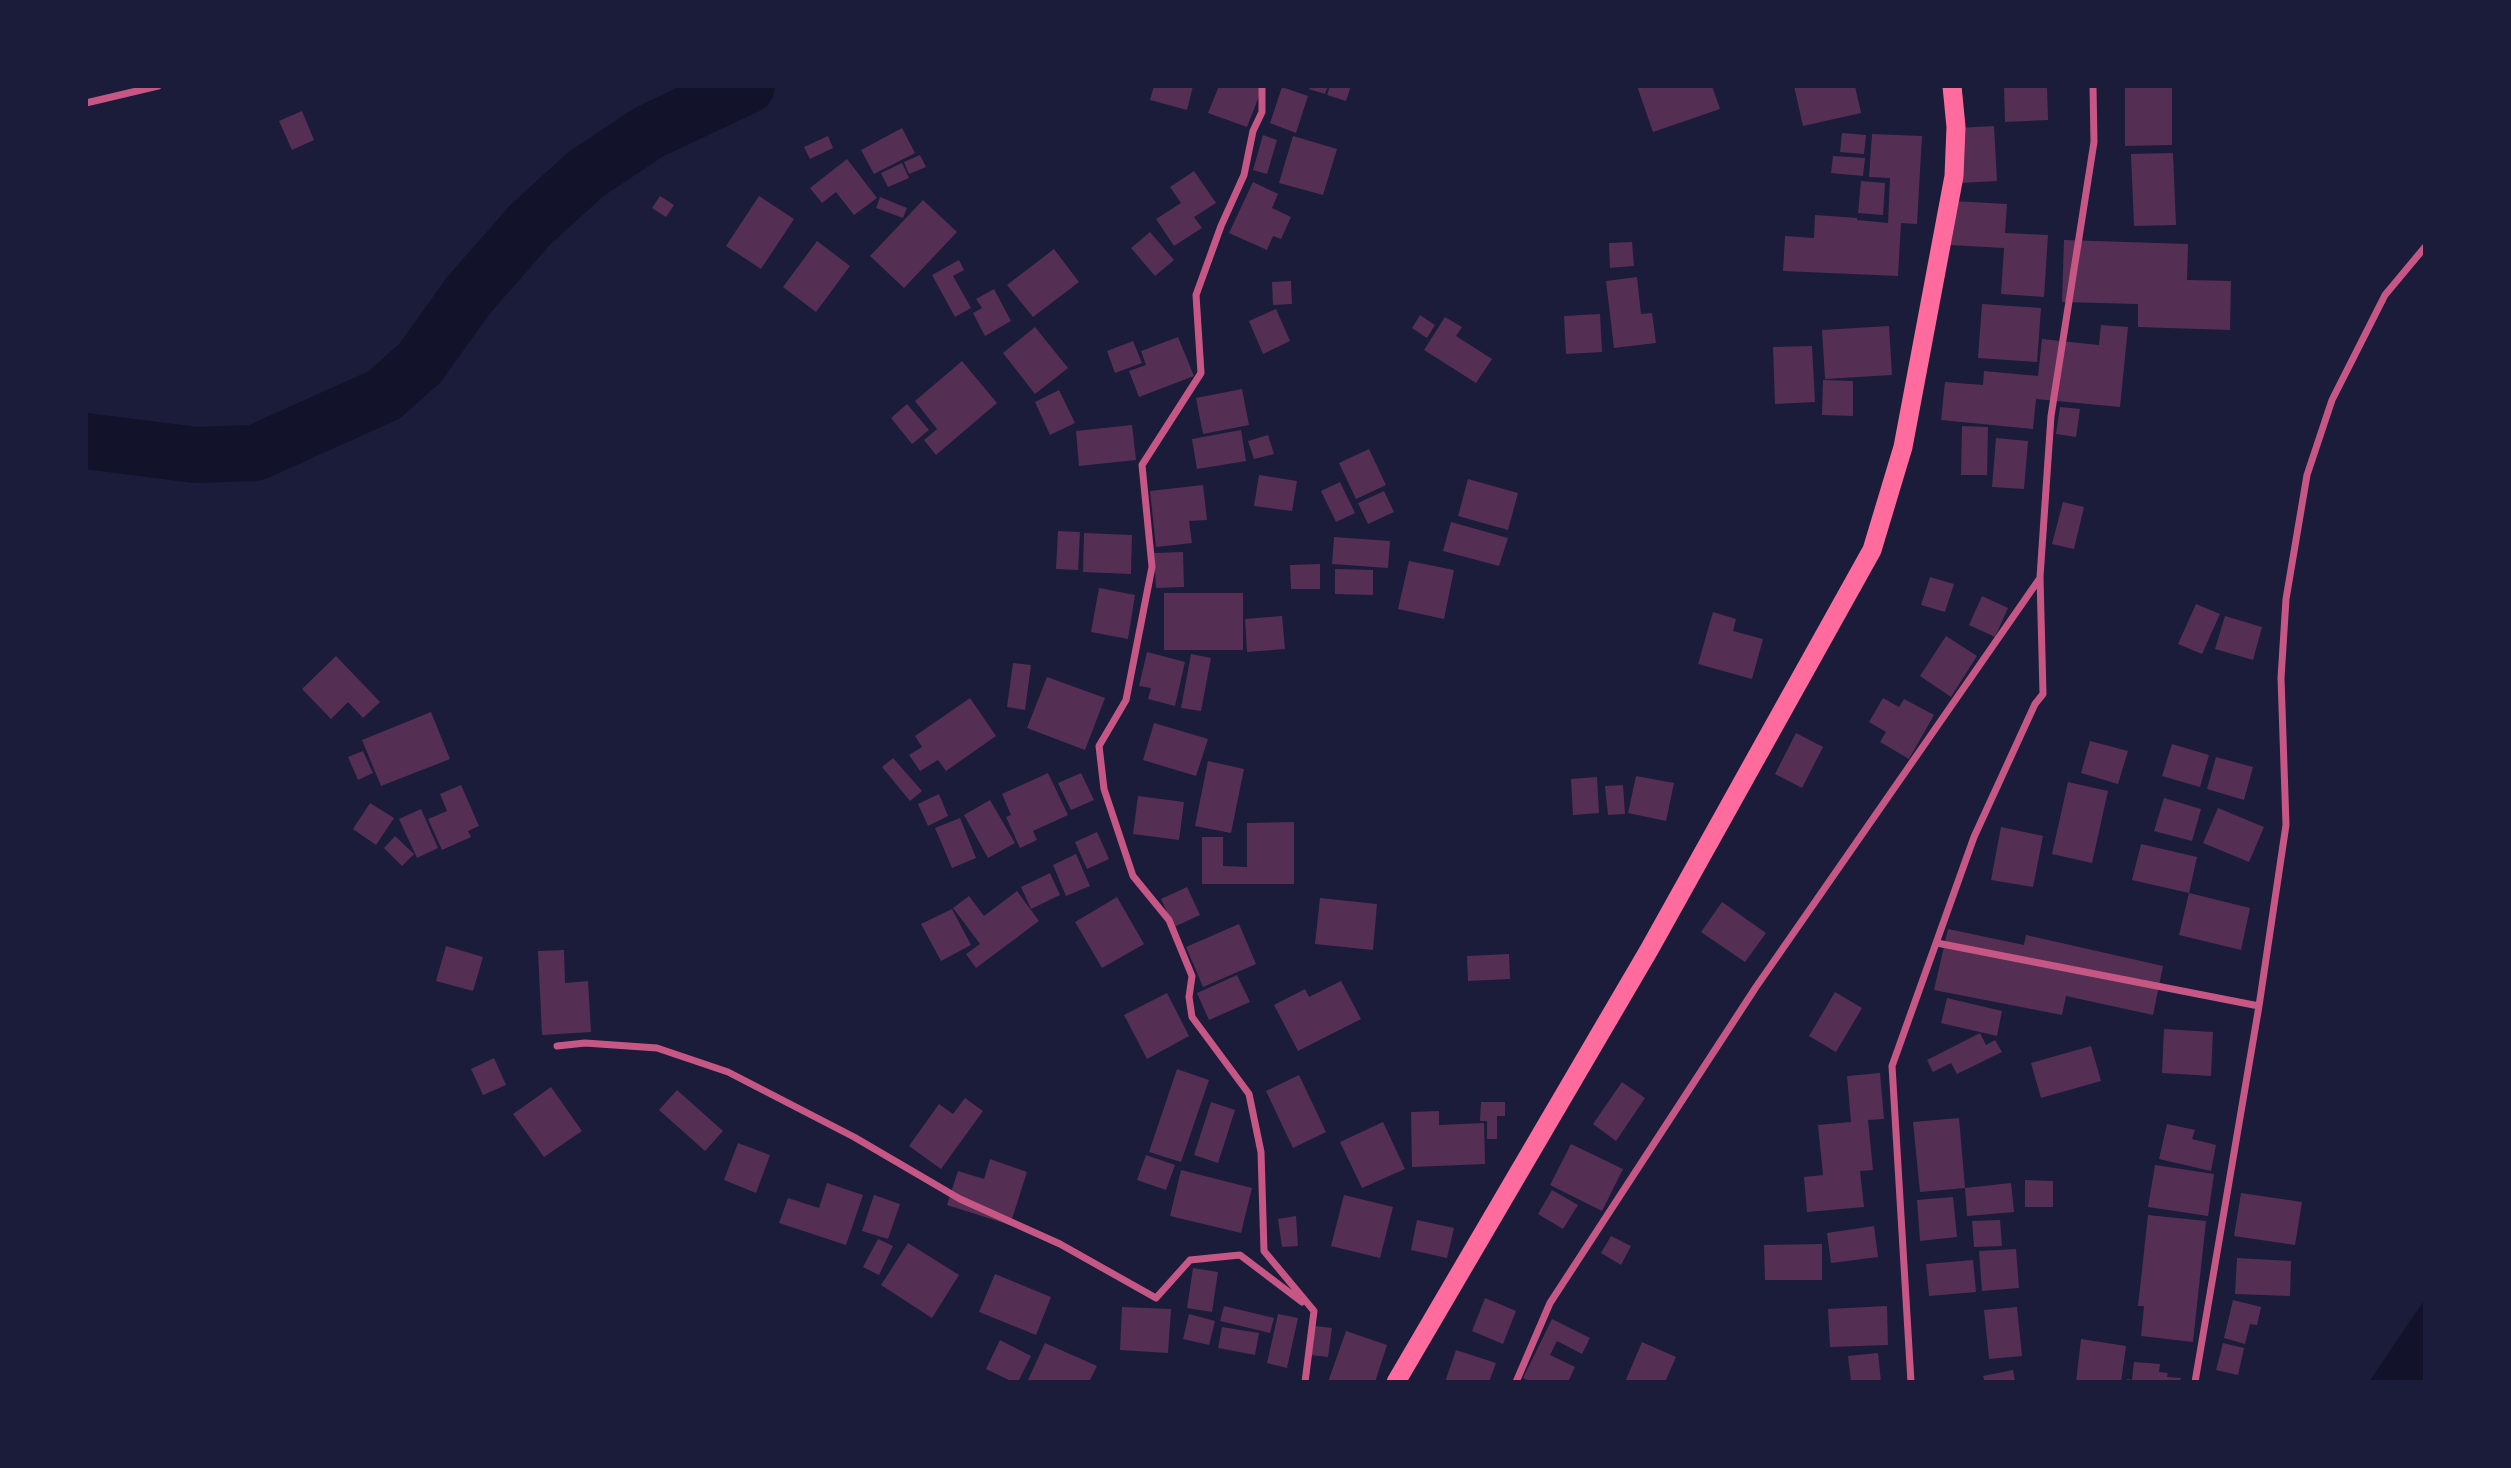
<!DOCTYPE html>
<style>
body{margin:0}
#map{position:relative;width:2511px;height:1468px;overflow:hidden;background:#1b1b3a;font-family:Merriweather,serif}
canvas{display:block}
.frame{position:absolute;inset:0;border:88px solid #1b1b3a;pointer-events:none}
</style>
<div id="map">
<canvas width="2511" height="1468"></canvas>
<div class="frame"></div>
</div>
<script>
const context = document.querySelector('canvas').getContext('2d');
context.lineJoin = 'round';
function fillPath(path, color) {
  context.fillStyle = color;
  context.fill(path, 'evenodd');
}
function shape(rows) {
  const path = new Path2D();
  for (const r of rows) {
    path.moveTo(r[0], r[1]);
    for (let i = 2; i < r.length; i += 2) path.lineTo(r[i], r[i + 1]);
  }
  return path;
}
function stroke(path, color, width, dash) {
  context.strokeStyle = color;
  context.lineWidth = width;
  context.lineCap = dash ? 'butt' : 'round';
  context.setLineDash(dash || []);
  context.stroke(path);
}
const water = shape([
 [2425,1299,2425,1382,2369,1382]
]);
const river = shape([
 [86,441,196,455,255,453,384,395,420,363,468,296,530,225,586,174,649,132,747,86]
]);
const building = shape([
 [1154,86,1193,86,1187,110,1150,100],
 [1219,86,1263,86,1247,127,1208,113],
 [1310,86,1328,86,1325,94,1309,89],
 [1330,86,1351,86,1346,101,1327,95],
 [1637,86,1712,86,1720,109,1653,132],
 [1794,86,1855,86,1861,113,1803,126],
 [2004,86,2047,86,2048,120,2005,122],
 [2125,86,2172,86,2172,145,2125,146],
 [1282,87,1308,96,1296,133,1270,123],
 [302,111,314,140,292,150,279,121],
 [1994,126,1997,181,1960,183,1957,128],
 [902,128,915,153,874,174,861,150],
 [1842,133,1866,135,1864,154,1840,152],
 [1872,134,1922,136,1917,224,1901,223,1898,276,1783,271,1785,236,1814,238,1815,215,1857,218,1857,220,1888,223,1890,178,1869,177],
 [1263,135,1277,140,1267,174,1253,170],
 [828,136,833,148,810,159,804,147],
 [1293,136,1337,149,1323,195,1279,183],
 [2173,153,2176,225,2134,226,2131,154],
 [920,155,926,167,909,174,904,162],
 [1833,156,1865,158,1863,176,1831,173],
 [847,159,877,198,854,215,836,192,822,203,810,188],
 [902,163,909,178,888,187,881,173],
 [1194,171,1216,203,1194,217,1202,228,1174,246,1156,219,1181,203,1170,187],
 [1861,181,1885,183,1883,215,1858,213],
 [1253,182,1278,194,1272,208,1291,217,1281,239,1273,236,1267,250,1229,233],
 [660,196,674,205,666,217,652,208],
 [759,196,794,219,761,269,726,246],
 [880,197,907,208,903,218,876,208],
 [923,200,957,232,904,288,870,256],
 [1953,201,2007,204,2005,233,2048,235,2044,297,2001,294,2004,248,1950,245],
 [1150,232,1174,260,1155,276,1131,248],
 [2064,240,2188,244,2187,280,2231,281,2230,330,2138,327,2138,304,2062,302],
 [817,241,850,266,816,312,783,287],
 [1632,242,1634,266,1610,268,1609,243],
 [1054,249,1079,282,1033,317,1007,285],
 [959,260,964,270,953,276,971,308,955,317,932,275],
 [1637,277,1641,314,1652,313,1656,343,1614,348,1606,281],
 [1291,281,1292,304,1273,305,1272,282],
 [994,289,1011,321,985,336,973,313,982,308,976,299],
 [1982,304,2041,308,2037,362,1978,358],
 [1276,309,1290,341,1263,354,1249,321],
 [1600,314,1602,352,1566,354,1564,316],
 [1420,315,1435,325,1427,338,1412,328],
 [1445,317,1462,327,1456,336,1492,359,1476,383,1424,350],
 [2101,325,2128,327,2120,407,2036,399,2033,429,1941,420,1945,382,1983,385,1984,371,2038,376,2042,339,2099,345],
 [1889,326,1892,375,1825,379,1822,330],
 [1035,327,1068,368,1035,394,1003,353],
 [1178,337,1194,376,1139,397,1129,371,1146,365,1141,351],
 [1133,341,1142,363,1115,373,1107,351],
 [1812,346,1815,402,1775,404,1773,347],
 [962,361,997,403,936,455,924,440,937,429,915,401],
 [1823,380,1853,381,1853,416,1822,415],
 [1242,389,1249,425,1203,434,1196,398],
 [1059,390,1075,423,1050,435,1035,402],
 [907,404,929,430,912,444,891,418],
 [2060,407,2080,409,2076,437,2056,434],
 [1132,425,1136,460,1079,466,1076,431],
 [1962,426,1988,427,1987,475,1961,475],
 [1241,430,1246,461,1197,469,1192,439],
 [1268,435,1274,454,1254,459,1248,441],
 [1996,438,2028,441,2024,489,1992,487],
 [1369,449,1386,485,1356,499,1339,463],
 [1259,475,1297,481,1292,511,1254,506],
 [1468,479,1518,493,1508,530,1458,516],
 [1340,482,1355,513,1336,522,1321,491],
 [1203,485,1207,520,1189,521,1192,543,1156,547,1150,491],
 [1384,491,1394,512,1368,524,1358,503],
 [2063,502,2084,507,2074,549,2052,544],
 [1451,522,1508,538,1499,566,1443,551],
 [1058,531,1080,532,1078,570,1056,569],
 [1084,533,1132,535,1131,574,1083,572],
 [1334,537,1390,541,1388,568,1332,564],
 [1183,552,1184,587,1156,588,1154,553],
 [1409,561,1454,570,1444,619,1398,609],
 [1320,564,1320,589,1291,589,1290,565],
 [1335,569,1373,570,1373,595,1335,594],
 [1930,577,1954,584,1945,612,1921,605],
 [1099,588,1135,595,1128,639,1091,632],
 [1164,593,1243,593,1243,650,1164,650],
 [1982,596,2008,608,1995,637,1969,625],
 [2196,604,2220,614,2202,654,2178,644],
 [1713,612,1736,619,1733,631,1763,639,1752,679,1698,664],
 [1282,616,1285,649,1247,652,1245,619],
 [2225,616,2262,627,2253,660,2215,649],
 [1946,636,1977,656,1951,697,1920,676],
 [1147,652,1185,662,1175,706,1148,699,1151,688,1139,686],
 [1191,654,1211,658,1201,711,1181,708],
 [336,656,380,702,363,718,348,702,331,719,302,689],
 [1013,663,1031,665,1025,710,1007,707],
 [1047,677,1105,698,1085,750,1027,728],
 [970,698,996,736,946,771,938,760,920,771,909,755,922,747,915,736],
 [1883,698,1899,707,1904,699,1934,715,1909,759,1880,742,1886,732,1869,722],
 [431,712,450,759,381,786,362,740],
 [1154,723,1208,739,1196,776,1143,760],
 [1796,733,1823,747,1802,788,1775,774],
 [2090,741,2128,751,2118,784,2081,773],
 [2172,744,2209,755,2200,787,2162,776],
 [363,751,373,773,358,780,348,757],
 [2216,757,2253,767,2244,800,2207,789],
 [893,758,922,791,910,801,882,767],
 [1208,761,1244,769,1231,833,1195,826],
 [1048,773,1068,815,1033,831,1037,840,1020,848,1006,817,1011,815,1002,794],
 [1081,773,1094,800,1071,810,1058,783],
 [1636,776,1674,783,1666,821,1628,813],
 [1597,777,1599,813,1573,815,1571,779],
 [2068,782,2108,791,2092,863,2052,854],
 [461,785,479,826,468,831,471,837,442,850,428,819,447,811,440,794],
 [1623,785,1625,814,1608,815,1605,786],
 [939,794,948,816,928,826,918,804],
 [1138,796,1184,802,1179,840,1133,834],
 [2164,798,2201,809,2192,841,2154,831],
 [990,800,1015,843,988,858,964,815],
 [370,803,394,818,376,845,353,829],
 [2218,808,2264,827,2249,862,2203,843],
 [421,809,438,848,417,858,399,819],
 [960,818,976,858,952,868,935,828],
 [1294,822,1294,884,1202,884,1202,837,1223,837,1223,866,1247,867,1247,823],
 [2001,827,2043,836,2033,887,1991,880],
 [1097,832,1109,859,1087,869,1075,842],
 [395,836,414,854,402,866,384,848],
 [2141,844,2197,857,2189,893,2132,880],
 [1076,854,1090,886,1066,896,1053,865],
 [1050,873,1060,895,1031,909,1021,887],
 [1187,887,1200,915,1174,927,1161,899],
 [1017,891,1039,921,976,968,966,954,980,944,953,908,969,896,984,916],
 [2189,893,2250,908,2241,950,2179,935],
 [1117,897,1144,944,1102,968,1075,922],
 [1320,898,1377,904,1373,950,1315,944],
 [1722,902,1766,933,1745,962,1701,932],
 [952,909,971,945,941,961,921,924],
 [1239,924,1256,964,1203,987,1186,947],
 [1948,929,2024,945,2026,935,2163,966,2153,1015,2066,996,2062,1015,1934,990],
 [446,946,483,957,473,991,436,981],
 [564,950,565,983,588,981,591,1032,542,1035,538,951],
 [1509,954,1510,979,1468,981,1467,956],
 [1237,975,1250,1002,1209,1020,1197,993],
 [1341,981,1361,1019,1298,1051,1274,1005,1305,989,1309,997],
 [1835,992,1862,1008,1836,1052,1809,1036],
 [1167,993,1189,1036,1147,1059,1124,1015],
 [1947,998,2002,1011,1997,1036,1941,1023],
 [2164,1029,2213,1032,2211,1076,2162,1073],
 [1980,1033,1986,1045,1995,1040,2002,1052,1957,1074,1951,1063,1933,1072,1927,1060],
 [2091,1046,2101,1081,2041,1098,2031,1063],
 [494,1058,506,1085,483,1095,471,1069],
 [1177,1069,1209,1080,1181,1162,1149,1152],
 [1880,1073,1884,1119,1868,1120,1873,1170,1860,1171,1864,1207,1807,1212,1804,1177,1823,1175,1818,1125,1851,1122,1847,1076],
 [1299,1075,1326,1132,1293,1148,1266,1091],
 [1622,1082,1645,1098,1616,1141,1593,1124],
 [551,1087,582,1131,544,1157,513,1114],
 [677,1090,723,1131,705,1151,659,1110],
 [965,1098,983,1111,941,1169,909,1146,939,1104,953,1114],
 [1211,1102,1235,1110,1218,1163,1194,1155],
 [1481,1102,1505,1102,1505,1116,1497,1116,1497,1139,1487,1139,1487,1121,1480,1121],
 [1439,1111,1439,1125,1484,1123,1485,1164,1412,1167,1411,1112],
 [1959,1118,1965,1188,1920,1192,1913,1122],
 [1383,1122,1405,1169,1362,1188,1340,1142],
 [2167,1124,2195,1130,2192,1139,2216,1145,2211,1171,2159,1159],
 [738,1143,770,1155,756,1193,724,1180],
 [1571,1144,1623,1169,1602,1211,1550,1185],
 [1146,1155,1175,1165,1166,1190,1137,1180],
 [990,1159,1027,1172,1010,1225,947,1205,958,1171,984,1179],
 [2155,1165,2214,1174,2208,1216,2148,1207],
 [1181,1170,1252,1188,1241,1233,1170,1216],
 [2025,1180,2053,1181,2053,1207,2025,1207],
 [827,1183,863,1195,846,1245,779,1223,788,1198,819,1208],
 [2011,1183,2014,1212,1967,1216,1965,1188],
 [1552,1190,1578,1205,1563,1229,1538,1214],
 [2241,1193,2302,1202,2295,1245,2234,1236],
 [874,1195,900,1204,888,1239,862,1231],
 [1344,1195,1393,1207,1380,1258,1331,1246],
 [1953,1197,1957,1237,1920,1241,1917,1200],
 [2148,1215,2206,1221,2193,1342,2141,1336,2144,1306,2138,1306],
 [1296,1216,1298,1246,1282,1247,1278,1219],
 [1417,1220,1454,1228,1447,1258,1411,1250],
 [2000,1220,2002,1246,1974,1247,1972,1221],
 [1874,1226,1878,1257,1831,1263,1827,1233],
 [1611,1236,1631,1246,1621,1265,1601,1253],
 [878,1239,893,1246,879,1275,863,1267],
 [908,1243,959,1275,932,1318,881,1285],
 [1822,1244,1822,1280,1765,1280,1764,1245],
 [2016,1249,2019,1288,1982,1291,1979,1251],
 [2237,1258,2291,1261,2290,1296,2235,1294],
 [1973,1260,1976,1292,1929,1296,1926,1264],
 [1193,1268,1218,1272,1212,1312,1187,1308],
 [995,1274,1051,1297,1036,1335,979,1312],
 [1485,1298,1516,1311,1503,1344,1472,1331],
 [2233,1300,2261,1307,2257,1325,2250,1324,2245,1344,2224,1338],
 [1224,1306,1274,1318,1270,1333,1220,1321],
 [1887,1306,1888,1345,1830,1347,1828,1309],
 [1122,1307,1171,1309,1168,1353,1120,1350],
 [2017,1307,2022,1356,1989,1359,1984,1310],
 [1189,1314,1215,1321,1209,1345,1183,1339],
 [1278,1314,1298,1318,1287,1368,1267,1363],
 [1552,1319,1590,1338,1582,1354,1557,1341,1550,1355,1575,1367,1568,1382,1531,1382,1523,1378],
 [1315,1326,1332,1328,1328,1357,1311,1355],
 [1222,1327,1259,1333,1255,1355,1218,1348],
 [1346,1331,1387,1345,1375,1382,1328,1382],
 [2081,1339,2126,1346,2121,1382,2076,1382],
 [1000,1340,1031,1356,1018,1382,1013,1382,986,1369],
 [1642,1342,1676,1357,1665,1382,1625,1382],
 [1045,1343,1097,1366,1089,1382,1027,1382],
 [2223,1343,2244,1348,2238,1375,2216,1370],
 [1456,1350,1496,1363,1489,1382,1445,1382],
 [1878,1353,1881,1382,1851,1382,1848,1356],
 [2134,1362,2160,1364,2159,1372,2168,1373,2167,1377,2181,1378,2180,1382,2127,1382,2127,1379,2132,1380],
 [2013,1370,2015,1382,1985,1382,1983,1376]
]);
const minor = shape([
 [1262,86,1262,112,1253,131,1244,175,1221,226,1196,295,1201,373,1142,465,1152,567,1126,700,1099,746,1104,789,1133,876,1169,920,1192,976,1189,997,1192,1017,1249,1094,1261,1152,1264,1251,1314,1311,1305,1382],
 [86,103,158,86],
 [1937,943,2259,1006],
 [557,1046,585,1043,657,1048,728,1072,854,1137,960,1199,1060,1244,1156,1298,1190,1260,1240,1255,1302,1302],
 [1516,1382,1550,1303,1756,987,2040,578],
 [1911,1382,1892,1066,1974,837,2035,704,2043,694,2040,577,2051,416,2094,142,2093,86],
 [2195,1382,2259,1006,2286,825,2281,678,2286,599,2307,475,2332,400,2385,295,2425,247]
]);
const trunk = shape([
 [1396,1382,1649,950,1872,550,1903,447,1954,176,1956,127,1952,86]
]);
fillPath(water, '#12122b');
stroke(river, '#12122b', 56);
fillPath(building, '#542f53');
stroke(minor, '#c65784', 7);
stroke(trunk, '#ff6b9d', 19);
</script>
